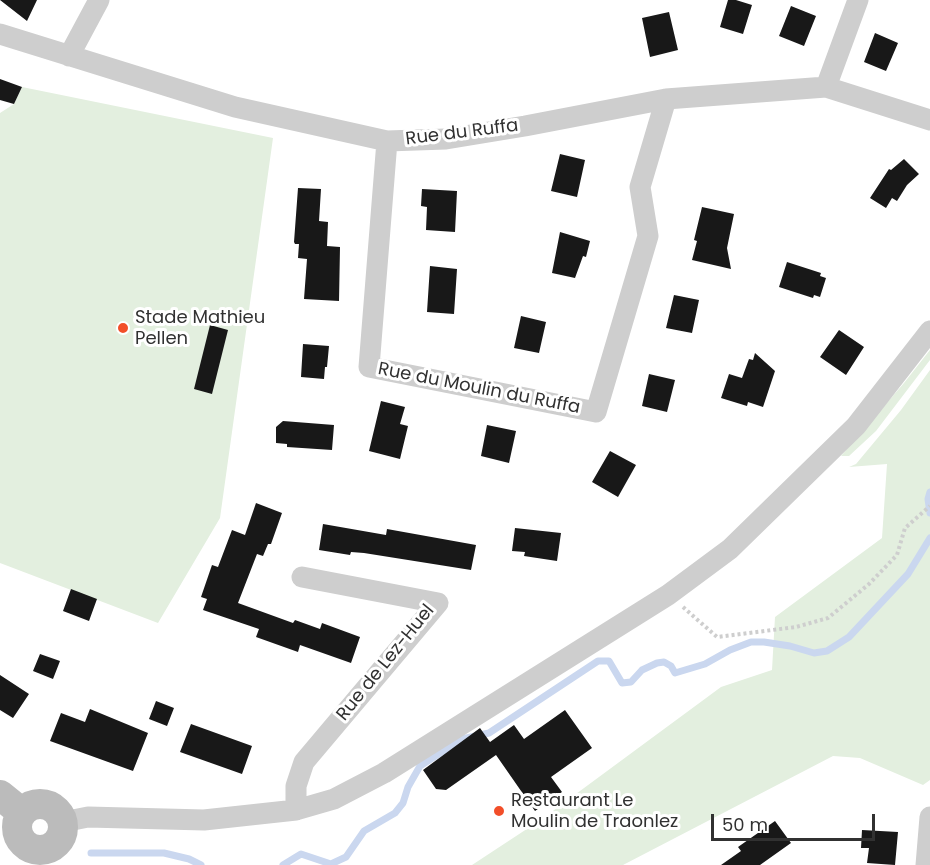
<!DOCTYPE html>
<style>
body{margin:0}
#map{position:relative;width:930px;height:865px;overflow:hidden;background:#fff;font-family:Poppins,sans-serif}
canvas{display:block}
.scale{position:absolute;left:711px;top:814px;width:164px;height:27px;box-sizing:border-box;border:3px solid #313131;border-top:0;padding-left:8px;font-size:18px;line-height:21px;white-space:nowrap;color:#313131;-webkit-text-stroke:4px #fff;paint-order:stroke}
</style>
<div id="map">
<canvas width="930" height="865"></canvas>
<div class="scale">50 m</div>
</div>
<script>
const context = document.querySelector('canvas').getContext('2d');
context.lineJoin = 'round';
function fillPath(path, color) {
  context.fillStyle = color;
  context.fill(path, 'evenodd');
}
function shape(rows) {
  const path = new Path2D();
  for (const r of rows) {
    if (r.length === 3) {
      path.moveTo(r[0] + r[2], r[1]);
      path.arc(r[0], r[1], r[2], 0, 2 * Math.PI);
      continue;
    }
    path.moveTo(r[0], r[1]);
    for (let i = 2; i < r.length; i += 2) path.lineTo(r[i], r[i + 1]);
  }
  return path;
}
function stroke(path, color, width, dash) {
  context.strokeStyle = color;
  context.lineWidth = width;
  context.lineCap = dash ? 'butt' : 'round';
  context.setLineDash(dash || []);
  context.stroke(path);
}
function label(font, color, halo, rows, align = 'center') {
  context.font = font + ' Poppins,sans-serif';
  context.lineWidth = 6;
  context.setLineDash([]);
  context.textBaseline = 'middle';
  context.strokeStyle = halo;
  context.fillStyle = color;
  for (const [text, x, y, turn = 0] of rows) {
    context.save();
    context.translate(x, y);
    context.rotate((+turn || 0) * Math.PI / 180);
    context.textAlign = isNaN(turn) ? turn : align;
    if (halo) context.strokeText(text, 0, 0);
    context.fillText(text, 0, 0);
    context.restore();
  }
}
const green = shape([
 [22,87,273,138,220,518,158,623,0,563,0,113,14,104],
 [930,350,930,360,876,431,849,456,841,456,904,383],
 [930,370,930,780,923,785,860,758,833,756,623,865,472,865,542,819,721,687,772,670,775,617,882,538,887,464,849,467,856,464,901,410]
]);
const stream = shape([
 [930,492,928,499,930,513],
 [91,853,164,853,189,859,201,865],
 [283,865,301,854,331,864,346,857,364,831,395,813,403,803,408,787,420,766,462,739,489,733,598,661,609,661,622,683,631,682,642,670,657,663,664,662,671,666,675,673,705,664,730,650,751,642,764,642,790,646,814,653,827,651,849,637,908,574,930,538]
]);
const building = shape([
 [0,0,37,0,27,21],
 [728,0,736,0,752,5,743,34,720,27],
 [791,6,816,16,804,46,779,36],
 [669,12,678,50,650,57,642,18],
 [875,33,898,43,886,71,864,62],
 [0,79,22,87,14,104,0,100],
 [560,154,585,160,577,197,551,191],
 [904,159,919,174,907,185,897,201,892,198,886,208,870,198,889,169,891,170],
 [298,188,321,189,319,221,328,222,327,246,340,247,339,301,304,299,307,259,298,258,299,244,295,244,294,242],
 [422,189,457,191,455,232,426,230,427,207,421,206],
 [702,207,734,214,727,248,731,269,692,260,697,241,694,240],
 [560,232,590,241,586,257,583,256,575,278,552,273],
 [787,262,821,273,820,276,826,278,820,297,814,295,813,298,779,287],
 [430,266,457,269,454,314,427,312],
 [674,295,699,300,692,333,666,328],
 [521,316,546,322,539,353,514,348],
 [210,325,228,330,212,394,194,389],
 [839,330,864,347,846,375,820,357],
 [303,344,329,346,327,367,325,367,324,379,301,377],
 [755,353,775,371,763,407,748,402,747,406,721,398,729,374,742,378,749,359,753,360],
 [649,374,675,380,667,412,642,406],
 [381,401,405,407,400,424,408,426,400,459,369,451],
 [283,421,334,425,332,450,287,447,287,444,276,443,276,427],
 [487,425,516,431,509,463,481,456],
 [610,451,636,465,618,497,592,482],
 [256,503,282,513,271,544,268,544,263,556,257,554,238,603,293,623,295,620,320,629,322,623,360,637,351,663,300,645,298,652,256,637,259,629,203,610,207,599,201,597,212,565,218,567,232,530,245,535],
 [323,524,386,535,387,529,476,545,471,570,364,553,351,552,350,555,319,550],
 [515,528,561,533,557,561,524,556,525,552,512,551],
 [71,589,97,599,89,621,63,611],
 [40,654,60,661,53,679,33,671],
 [0,675,29,694,13,718,0,710],
 [156,701,174,708,167,726,149,719],
 [90,709,148,733,133,771,50,741,61,713,85,722],
 [565,710,592,748,551,777,562,792,535,811,496,755,446,790,436,789,423,770,480,728,490,742,514,725,524,739],
 [191,724,252,746,242,774,180,752],
 [775,821,791,843,760,865,721,865,741,851,738,847],
 [862,830,898,832,895,865,867,863,869,848,861,848]
]);
const path = shape([
 [683,607,717,637,796,627,828,618,869,584,897,555,905,528,930,506]
]);
const street = shape([
 [0,34,235,107,387,141,446,139,525,126,666,99,826,87,930,120],
 [69,56,99,0],
 [826,87,858,0],
 [387,141,369,367,596,412,648,236,640,187,666,99],
 [296,810,296,786,304,762,438,603,302,577],
 [63,822,88,817,204,820,296,810,334,799,384,773,668,595,730,549,856,426,930,331],
 [926,865,930,817]
]);
const secondary = shape([
 [0,795,21,812],
 [40,827,23]
]);
const markers = [
 [123,328,6,"#f24e29"],
 [499,811,6,"#f24e29"]
];
const streetNames = [
 ["Rue du Ruffa",462,133,-7],
 ["Rue du Moulin du Ruffa",479,389,11],
 ["Rue de Lez-Huel",386,663,-51]
];
const poiNames = [
 ["Stade Mathieu",135,318],
 ["Pellen",135,339],
 ["Restaurant Le",511,801],
 ["Moulin de Traonlez",511,822]
];
fillPath(green, '#e3efdf');
stroke(stream, '#cad7ef', 7);
fillPath(building, '#181818');
stroke(path, '#cecece', 4, [3, 3]);
stroke(street, '#cecece', 21);
stroke(secondary, '#bbb', 30);
for (const [x, y, r, color] of markers) {
  const dot = new Path2D();
  dot.arc(x, y, r, 0, 2 * Math.PI);
  context.fillStyle = color;
  context.fill(dot);
  stroke(dot, '#fff', 2);
}
label('18px', '#313131', '#fff', streetNames);
label('18px', '#313131', '#fff', poiNames, 'left');
</script>
